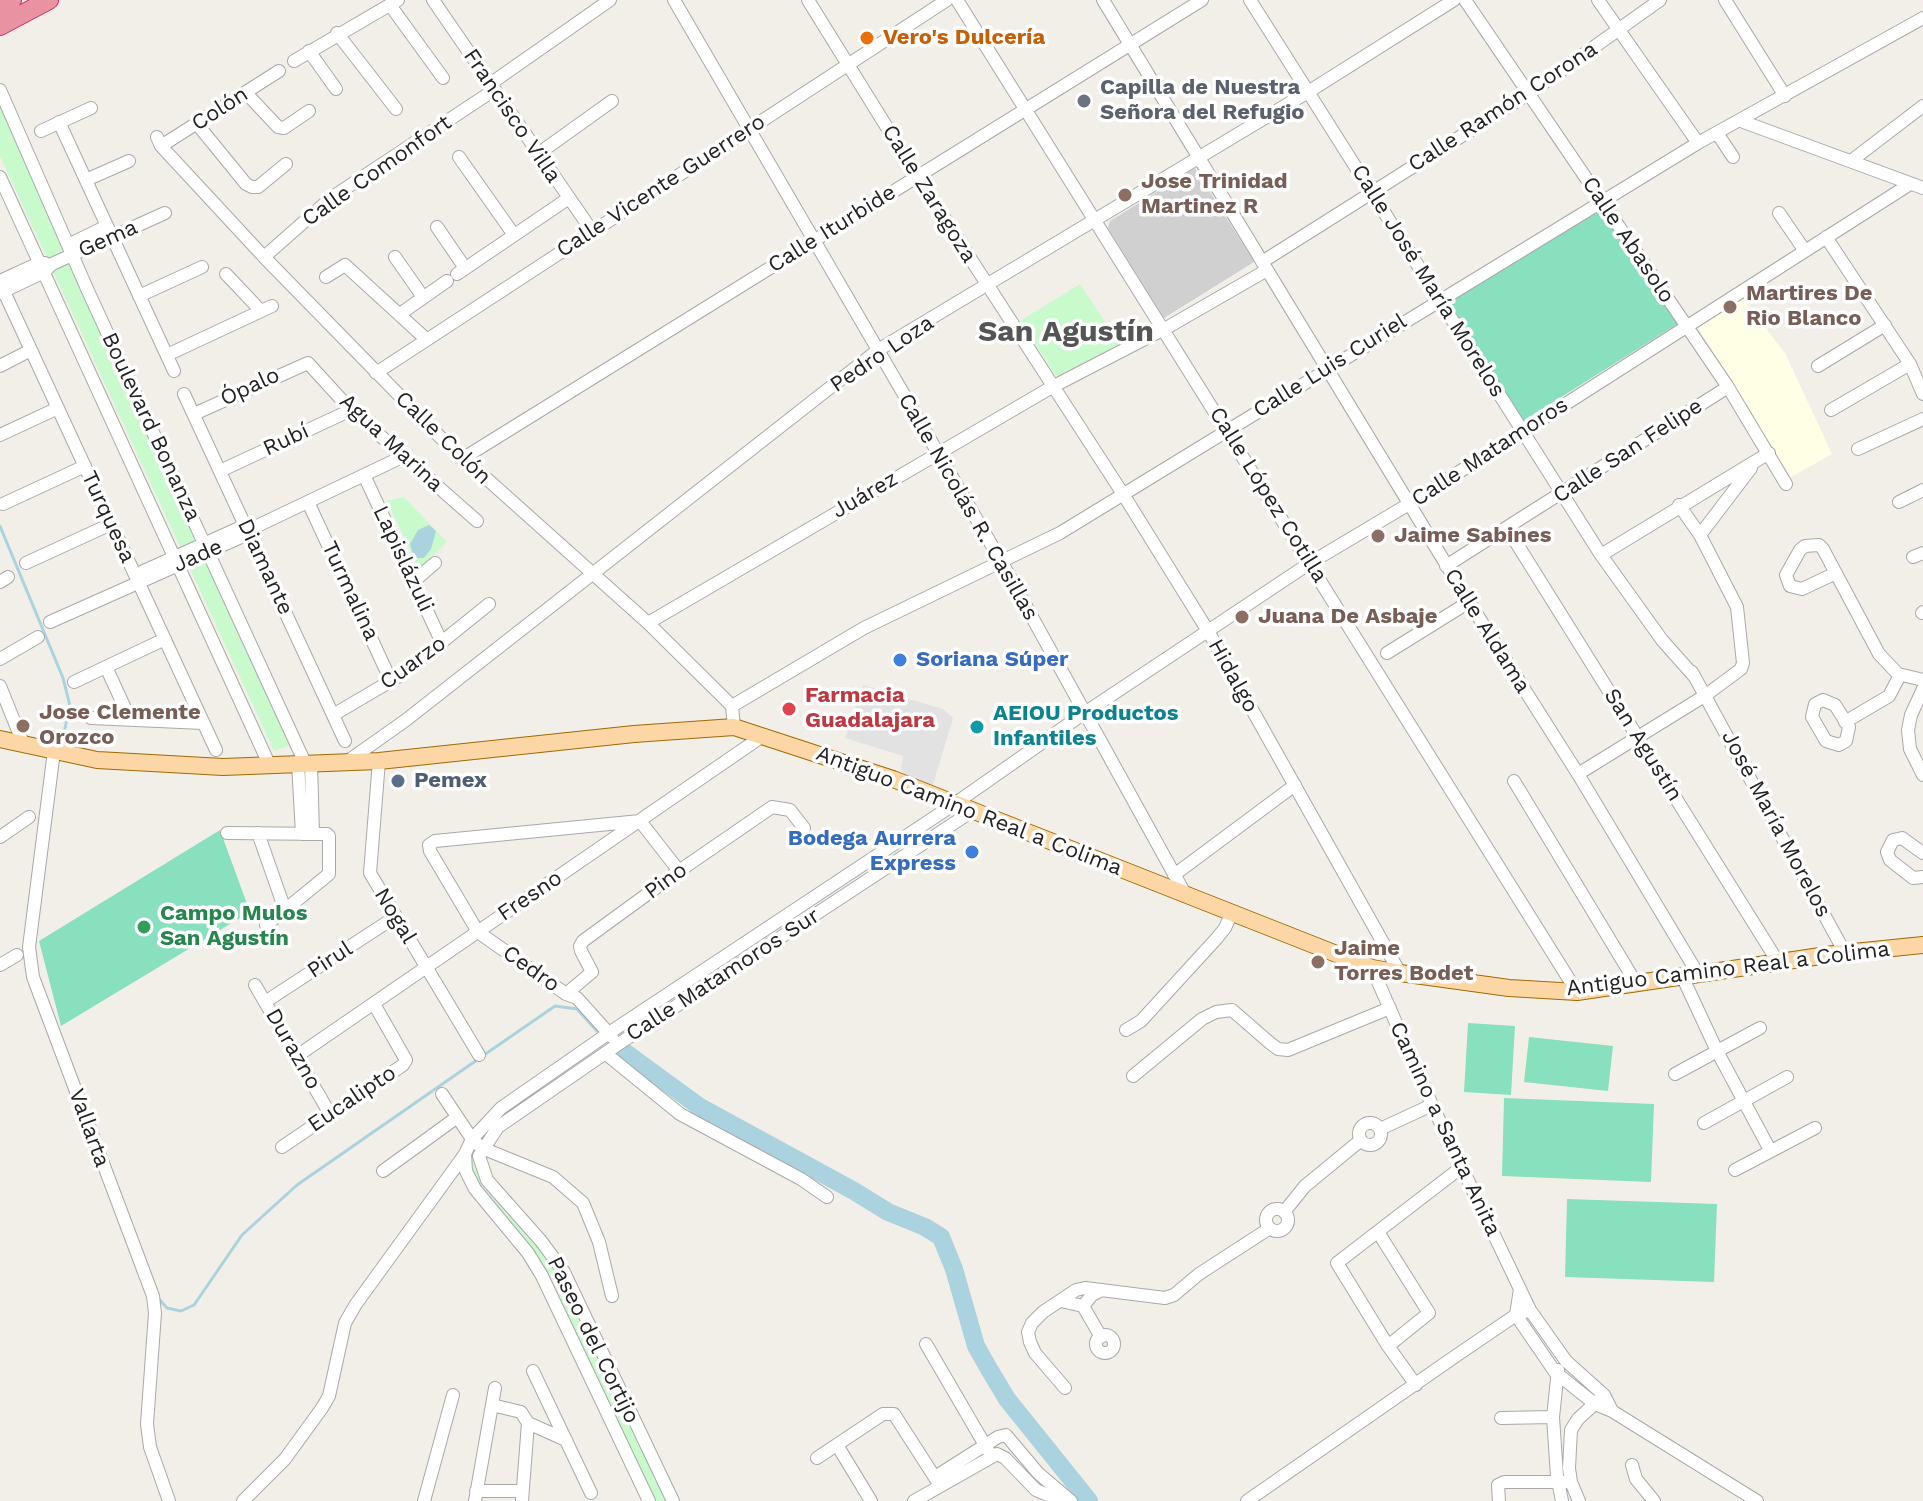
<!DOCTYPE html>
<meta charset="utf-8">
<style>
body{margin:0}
canvas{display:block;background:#f2efe9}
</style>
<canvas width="1923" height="1501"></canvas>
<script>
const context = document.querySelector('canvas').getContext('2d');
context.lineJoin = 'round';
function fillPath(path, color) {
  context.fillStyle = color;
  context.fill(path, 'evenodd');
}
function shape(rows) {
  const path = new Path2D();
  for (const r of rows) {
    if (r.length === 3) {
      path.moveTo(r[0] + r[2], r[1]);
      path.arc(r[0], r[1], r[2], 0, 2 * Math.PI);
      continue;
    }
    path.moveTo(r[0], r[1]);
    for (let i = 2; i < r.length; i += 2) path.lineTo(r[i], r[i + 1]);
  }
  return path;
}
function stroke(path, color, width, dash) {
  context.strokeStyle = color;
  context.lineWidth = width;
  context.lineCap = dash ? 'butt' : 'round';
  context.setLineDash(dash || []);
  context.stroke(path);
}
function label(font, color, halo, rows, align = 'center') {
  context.font = font + ' "Work Sans",sans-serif';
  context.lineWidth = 7;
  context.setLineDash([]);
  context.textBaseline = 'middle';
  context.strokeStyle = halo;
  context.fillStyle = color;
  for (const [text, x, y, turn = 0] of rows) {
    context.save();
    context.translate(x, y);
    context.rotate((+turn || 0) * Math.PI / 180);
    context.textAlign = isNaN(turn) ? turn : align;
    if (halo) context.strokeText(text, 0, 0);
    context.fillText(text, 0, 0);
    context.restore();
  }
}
const education = shape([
 [1742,298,1785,353,1832,454,1791,477,1697,326]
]);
const religious = shape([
 [1195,168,1254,262,1164,318,1108,228,1110,221]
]);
const park = shape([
 [0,105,293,744,274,751,0,156],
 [1080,284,1120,344,1057,377,1020,321],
 [404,497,447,542,419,569,387,501],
 [474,1151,475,1167,482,1182,539,1244,560,1274,666,1501,655,1501,645,1485,551,1277,533,1251,476,1187,467,1158]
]);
const pitch = shape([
 [1601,209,1679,323,1523,421,1448,300],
 [220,830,250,912,61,1026,39,941],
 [1468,1023,1515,1026,1511,1095,1464,1092],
 [1529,1037,1613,1046,1608,1091,1524,1082],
 [1504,1098,1654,1104,1651,1182,1502,1176],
 [1567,1199,1717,1204,1714,1282,1565,1277]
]);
const parking = shape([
 [863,685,943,709,953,718,932,788,908,780,901,769,903,756,845,738]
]);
const water = shape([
 [429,525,436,531,431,549,424,558,414,558,410,544,418,530]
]);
const stream = shape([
 [0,526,63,678,70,706,62,741],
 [621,1051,626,1053],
 [484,1055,555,1006,577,1009,597,1031],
 [158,1298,167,1308,181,1311,194,1305,242,1235,297,1185,477,1060]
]);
const river = shape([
 [626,1053,700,1107,854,1191,888,1212,925,1227,941,1237,954,1269,976,1346,989,1369,1007,1399,1089,1501]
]);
const minor = shape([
 [433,0,592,231],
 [674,0,1001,561,1184,892],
 [808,0,917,176,1123,494,1208,631,1400,973],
 [957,0,1577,992],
 [1103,0,1469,602,1578,774,1698,974],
 [1250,0,1601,555,1662,640,1694,676],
 [1465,0,1728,387,1786,484],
 [1598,0,1698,143],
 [1725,0,1785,96],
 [390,5,443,78],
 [337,33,396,109],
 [309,51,336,89],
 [294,61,398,0],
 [490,84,610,0],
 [0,90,88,291,305,763],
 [246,93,278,127,284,128,309,111],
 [1741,121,1923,188],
 [59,122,174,371],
 [197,124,246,184,252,187,258,187,286,164],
 [41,131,91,108],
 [1717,133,1733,157],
 [157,137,161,146,264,257,439,436,648,623,732,706,734,727],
 [161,146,279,71],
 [538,154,612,101],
 [459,157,514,235],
 [1851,161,1923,106],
 [0,177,269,764],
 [86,180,129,161],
 [1779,213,1805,251],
 [437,227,465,268],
 [1826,237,1910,364,1923,394],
 [68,245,107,226],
 [264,257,331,198,494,90],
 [395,257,423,297],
 [1262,262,1528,94,1660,0],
 [226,274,261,311],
 [457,274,569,198],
 [326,277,345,265,426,339],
 [0,281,39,263,45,263],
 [0,283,216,750],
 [0,293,44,272,52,264,165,213],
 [139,296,202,267],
 [400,314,447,281],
 [167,355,272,306],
 [0,366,31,350],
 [1818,366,1885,325],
 [376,373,947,0],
 [184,394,345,741],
 [1831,410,1910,364],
 [194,414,308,363,351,410,477,521],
 [0,435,58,408],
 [1858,449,1923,419],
 [462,459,1202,0],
 [220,471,351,410],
 [364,475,442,643],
 [308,502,391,681],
 [1899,502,1923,490],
 [3,504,85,466],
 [1507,528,1778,962],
 [1700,535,1751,468],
 [1601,555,1769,453],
 [1913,557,1923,553],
 [26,563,111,524],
 [1446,566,1728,387],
 [1836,573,1802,589,1790,586,1786,575,1800,550,1805,546,1819,545,1823,549,1879,654,1898,674,1923,680],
 [135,575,246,525,252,526],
 [0,582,8,577],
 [413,582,435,563],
 [1922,613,1923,612],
 [50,622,250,533,255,527,404,456],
 [648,623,1052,387,1168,327,1267,270],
 [1387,653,1469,602],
 [0,659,38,637],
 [106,667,130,719],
 [1692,672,1845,953],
 [74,682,165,639],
 [0,686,23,743],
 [1923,689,1911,715,1908,730,1910,749,1923,775],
 [1823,700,1835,705,1849,727,1846,741,1839,745,1826,741,1812,717,1815,704,1823,700],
 [732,706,864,628,1060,533,1698,143,1923,18],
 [333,715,401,675,489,604],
 [91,718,203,723],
 [1845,722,1889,696,1900,675],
 [54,751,29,947,33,977,153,1296,155,1313,147,1424,150,1447,169,1501],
 [348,761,406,720,878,350,1308,92,1454,0],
 [379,761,370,873,479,1055],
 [298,763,302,834],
 [311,763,313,834],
 [1578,774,1706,695,1741,669,1743,663,1737,607,1700,535,1679,505],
 [1514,781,1636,983],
 [227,833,327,834,329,836,329,874,285,910],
 [258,833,285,910,266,925],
 [0,837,29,817],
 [1923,853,1902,838,1893,840,1887,852,1890,860,1913,878,1923,877],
 [1174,875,1295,785],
 [0,965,17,955],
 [1372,968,1432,1105,1530,1310,1566,1361,1604,1395,1612,1411],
 [1682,976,1717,1051,1770,1150],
 [255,985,330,1114],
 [566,994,592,972,581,951,580,946,583,941,679,871,772,807,790,810,804,828],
 [265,1002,395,917],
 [1126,1030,1141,1021,1217,938,1225,928,1232,912],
 [612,1037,577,998,566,994,478,932,430,851,429,845,435,841,640,821,679,871],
 [605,1053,680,1114,801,1179,827,1197],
 [297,1056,764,735],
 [1675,1074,1760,1028],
 [1133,1076,1202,1019,1216,1012,1232,1010,1270,1043,1278,1049,1288,1050,1390,1008],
 [442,1094,472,1139,482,1148,553,1177,583,1203,599,1242,612,1296],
 [1704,1123,1787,1077],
 [1370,1134,11],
 [1380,1129,1432,1105],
 [282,1147,403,1065,406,1060,374,1004],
 [465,1154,466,1171,475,1189,528,1253,542,1276,649,1501],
 [1735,1170,1815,1128],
 [383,1171,456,1118],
 [1277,1220,11],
 [1284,1212,1305,1186,1361,1140],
 [1378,1232,1429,1313,1388,1346],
 [1520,1289,1516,1315,1555,1372,1595,1404,1612,1411,1757,1501],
 [1061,1301,1083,1306,1092,1295,1102,1290],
 [1083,1306,1101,1337],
 [1105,1344,9],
 [926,1344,989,1452],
 [1558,1370,1553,1417,1557,1476,1562,1501],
 [533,1371,591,1493],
 [1416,1385,1388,1346,1337,1263,1463,1166],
 [1065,1388,1035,1353,1030,1342,1028,1332,1032,1323,1043,1312,1076,1290,1085,1288,1165,1298,1174,1295,1199,1274,1270,1228],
 [492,1405,521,1412,528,1423,522,1501],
 [1501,1418,1553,1417],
 [528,1423,566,1440],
 [837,1445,871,1501],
 [817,1458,883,1414,894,1414,939,1484],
 [1632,1465,1636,1479,1654,1501],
 [935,1477,998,1437,1006,1435,1038,1473,1071,1501],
 [476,1491,522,1491],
 [243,1501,285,1459,322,1408,329,1396,345,1323,356,1304,465,1154,472,1139,501,1108,609,1033,953,805,1083,714,1310,563,1409,504,1910,184],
 [424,1501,453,1395],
 [475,1501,495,1388],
 [673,1501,564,1272,541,1241,487,1180,479,1156,498,1127,617,1045,971,812],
 [914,1501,997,1454,1005,1458,1036,1490,1062,1501],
 [1247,1501,1460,1353,1516,1315,1530,1310],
 [1499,1501,1498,1485,1504,1482,1566,1482],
 [1579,1501,1571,1482,1569,1468,1571,1430,1578,1419,1601,1398]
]);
const major = shape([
 [0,739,97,760,223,767,379,761,634,734,734,727,893,779,1372,968,1400,973,1509,988,1577,992,1834,954,1923,945]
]);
const highway = shape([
 [0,7,12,0],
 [0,26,49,0]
]);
const markers = [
 [867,38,8,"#e8710a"],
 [1084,101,8,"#6b7280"],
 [1125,195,8,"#8d6e63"],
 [1730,307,8,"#8d6e63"],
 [1378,536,8,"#8d6e63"],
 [1242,617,8,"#8d6e63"],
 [900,660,8,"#3f7fe0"],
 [789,709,8,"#e0444e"],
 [23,726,8,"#8d6e63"],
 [977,727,8,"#0f9aa8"],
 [398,781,8,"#5c6f8a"],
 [972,852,8,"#3f7fe0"],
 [144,927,8,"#2e9e5b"],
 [1318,962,8,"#8d6e63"]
];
const foodNames = [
 ["Vero's Dulcería",883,38]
];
const worshipNames = [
 ["Capilla de Nuestra",1100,88],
 ["Señora del Refugio",1100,113]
];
const streetNames = [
 ["Calle Ramón Corona",1503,107,-33],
 ["Colón",220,109,-33],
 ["Francisco Villa",512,116,56],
 ["Calle Comonfort",377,171,-35],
 ["Calle Vicente Guerrero",661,186,-33],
 ["Calle Zaragoza",929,194,58],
 ["Calle Iturbide",832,229,-32],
 ["Gema",108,239,-24],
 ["Calle Abasolo",1628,240,56],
 ["Calle José María Morelos",1428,281,58],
 ["Pedro Loza",882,354,-34],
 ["Calle Luis Curiel",1330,366,-32],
 ["Ópalo",250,387,-25],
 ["Boulevard Bonanza",151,427,65],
 ["Calle Colón",443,438,44],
 ["Rubí",286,440,-25],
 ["Agua Marina",391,443,43],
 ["Calle San Felipe",1628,451,-33],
 ["Calle Matamoros",1490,452,-33],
 ["Juárez",865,495,-30],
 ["Calle López Cotilla",1268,495,58],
 ["Calle Nicolás R. Casillas",968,507,60],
 ["Turquesa",108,517,65],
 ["Jade",198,556,-24],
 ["Lapislázuli",403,559,65],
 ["Diamante",265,567,65],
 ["Turmalina",350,591,65],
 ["Calle Aldama",1487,631,58],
 ["Cuarzo",413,663,-36],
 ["Hidalgo",1233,676,61],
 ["San Agustín",1643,745,58],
 ["Antiguo Camino Real a Colima",969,811,21],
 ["José María Morelos",1776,824,62],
 ["Pino",666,881,-36],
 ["Fresno",530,896,-34],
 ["Nogal",395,916,59],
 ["Pirul",330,960,-33],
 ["Cedro",531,969,35],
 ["Antiguo Camino Real a Colima",1728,969,-7],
 ["Calle Matamoros Sur",723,975,-33],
 ["Durazno",293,1049,60],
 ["Eucalipto",352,1099,-34],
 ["Vallarta",89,1128,70],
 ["Camino a Santa Anita",1445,1129,65],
 ["Paseo del Cortijo",593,1340,64]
];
const educationNames = [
 ["Jose Trinidad",1141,182],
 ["Martinez R",1141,207],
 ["Martires De",1746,294],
 ["Rio Blanco",1746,319],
 ["Jaime Sabines",1394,536],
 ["Juana De Asbaje",1258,617],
 ["Jose Clemente",39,713],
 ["Orozco",39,738],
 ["Jaime",1334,949],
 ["Torres Bodet",1334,974]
];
const shopNames = [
 ["Soriana Súper",916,660],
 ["Bodega Aurrera",956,839,"right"],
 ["Express",956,864,"right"]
];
const healthNames = [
 ["Farmacia",805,696],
 ["Guadalajara",805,721]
];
const cultureNames = [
 ["AEIOU Productos",993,714],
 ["Infantiles",993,739]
];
const serviceNames = [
 ["Pemex",414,781]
];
const leisureNames = [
 ["Campo Mulos",160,914],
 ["San Agustín",160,939]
];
const districtNames = [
 ["San Agustín",1066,332]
];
fillPath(education, '#ffffe5');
fillPath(religious, '#d0d0d0');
fillPath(park, '#c8facc');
fillPath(pitch, '#88e0be');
fillPath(parking, '#e2e2e2');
fillPath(water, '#aad3df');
stroke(stream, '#aad3df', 3);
stroke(river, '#aad3df', 18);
stroke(minor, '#a9a9a9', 14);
stroke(major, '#a06b00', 18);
stroke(highway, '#dc2a67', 20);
stroke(minor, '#fff', 12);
stroke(major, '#fcd6a4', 16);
stroke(highway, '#e892a2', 18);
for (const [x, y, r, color] of markers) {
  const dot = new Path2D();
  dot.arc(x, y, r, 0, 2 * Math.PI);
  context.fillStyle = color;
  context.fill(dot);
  stroke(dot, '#fff', 3);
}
label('bold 22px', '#c56008', '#fff', foodNames, 'left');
label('bold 22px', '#5b616d', '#fff', worshipNames, 'left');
label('22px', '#222', '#fff', streetNames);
label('bold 22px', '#785e54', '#fff', educationNames, 'left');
label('bold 22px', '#366cbe', '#fff', shopNames, 'left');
label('bold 22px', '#be3a42', '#fff', healthNames, 'left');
label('bold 22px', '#0d838f', '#fff', cultureNames, 'left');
label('bold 22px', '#4e5e75', '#fff', serviceNames, 'left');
label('bold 22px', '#27864d', '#fff', leisureNames, 'left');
label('bold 30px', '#555', '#fff', districtNames);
</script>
